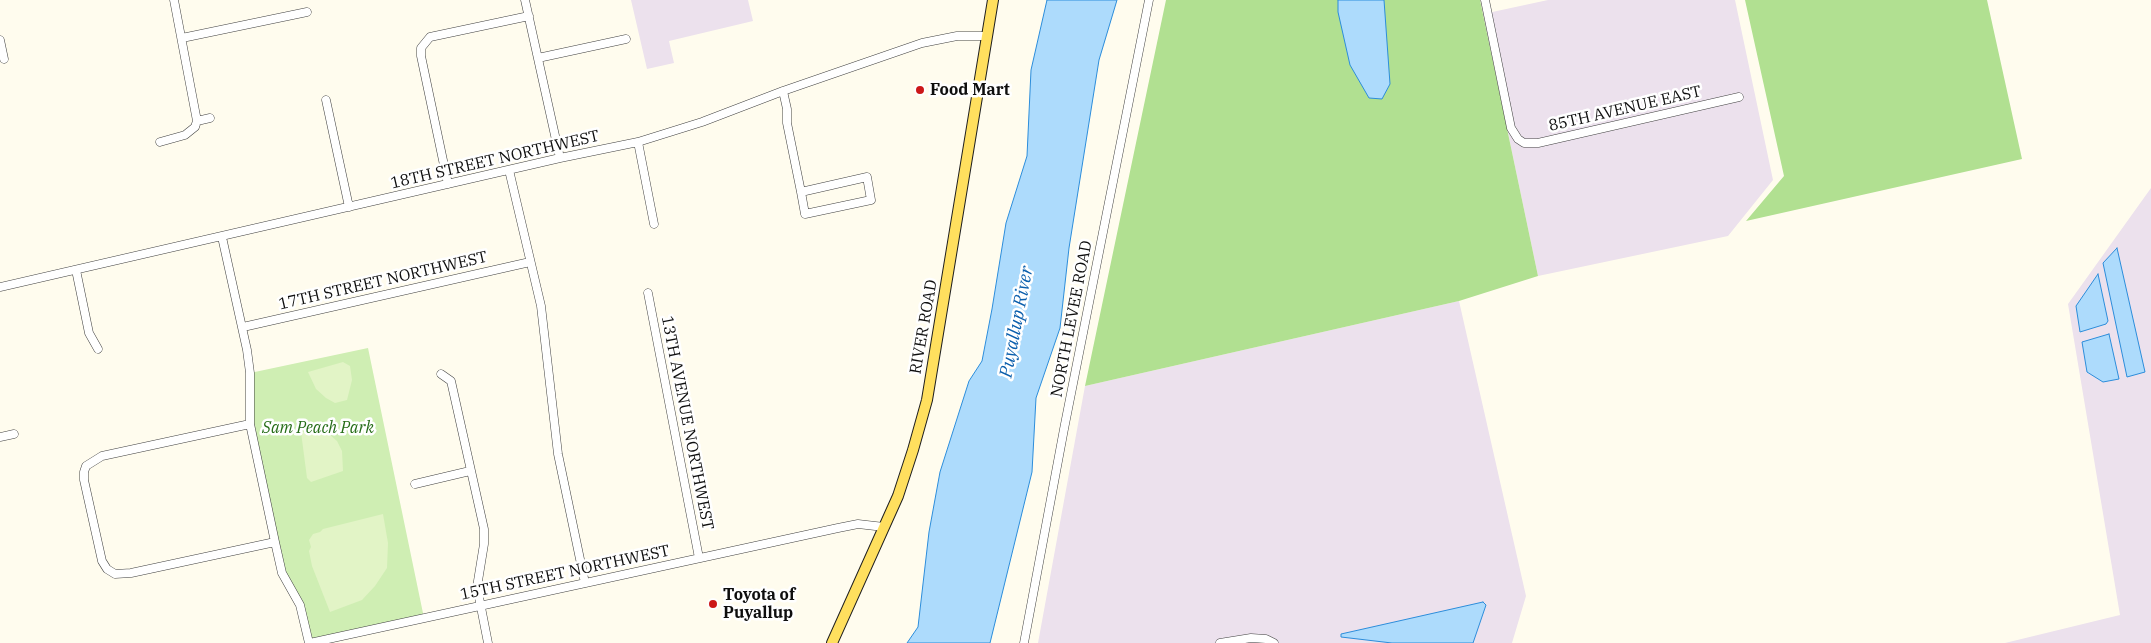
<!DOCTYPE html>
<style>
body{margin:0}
canvas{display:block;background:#fffcee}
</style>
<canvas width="2151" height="643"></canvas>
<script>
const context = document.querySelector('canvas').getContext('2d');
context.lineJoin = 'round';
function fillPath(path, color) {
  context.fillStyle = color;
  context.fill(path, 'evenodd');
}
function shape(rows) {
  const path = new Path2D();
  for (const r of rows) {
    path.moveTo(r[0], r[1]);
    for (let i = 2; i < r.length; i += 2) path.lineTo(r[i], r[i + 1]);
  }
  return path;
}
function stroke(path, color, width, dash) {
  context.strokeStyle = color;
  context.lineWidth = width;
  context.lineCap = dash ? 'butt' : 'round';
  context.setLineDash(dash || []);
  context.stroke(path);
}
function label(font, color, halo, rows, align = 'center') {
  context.font = font + ' "IBM Plex Serif",serif';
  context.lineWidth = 5;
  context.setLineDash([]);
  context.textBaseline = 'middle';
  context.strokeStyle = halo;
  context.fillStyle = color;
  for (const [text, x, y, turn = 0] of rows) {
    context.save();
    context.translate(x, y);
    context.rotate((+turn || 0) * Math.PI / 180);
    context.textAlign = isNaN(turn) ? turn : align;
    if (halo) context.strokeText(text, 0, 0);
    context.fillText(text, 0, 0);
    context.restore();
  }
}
const industrial = shape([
 [631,0,748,0,753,21,669,41,674,63,647,69],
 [1548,0,1735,0,1773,180,1728,236,1538,276,1483,14],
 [2151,188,2151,643,2005,643,2120,615,2068,304],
 [1459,301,1526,596,1512,643,1038,643,1085,386]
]);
const green = shape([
 [368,348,424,618,309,643,305,622,287,581,250,424,250,373]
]);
const forest = shape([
 [1166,0,1480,0,1538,276,1459,301,1085,386],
 [1745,0,1987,0,2022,159,1746,221,1784,176]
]);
const pitch = shape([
 [343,362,350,366,352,380,347,400,335,403,326,398,316,389,308,372],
 [319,431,329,434,337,441,342,451,343,471,311,482,307,478,301,432],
 [383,514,388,543,387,568,375,586,362,600,330,612,312,566,309,551,311,547,309,540,313,534,320,532,323,529]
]);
const water = shape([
 [1047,0,1117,0,1099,60,1069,248,1060,328,1036,398,1032,472,990,643,907,643,918,627,929,532,940,472,969,381,982,361,992,309,1006,223,1027,156,1031,70,1047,0],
 [1338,0,1384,0,1390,84,1382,99,1369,98,1350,65,1338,12,1338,0],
 [2117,248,2145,372,2127,377,2103,263,2117,248],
 [2098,274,2108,321,2106,324,2080,332,2076,306,2098,274],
 [2109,334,2119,379,2103,382,2087,372,2082,342,2109,334],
 [1483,602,1486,605,1473,643,1392,643,1341,637,1341,634,1483,602]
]);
const minor = shape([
 [525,0,560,158],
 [1485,0,1511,128,1518,139,1524,143,1538,143,1739,97],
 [182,38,307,12],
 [0,40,4,59],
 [538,58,626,39],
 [783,91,787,109,787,123,801,192,805,214,871,200,867,177,801,192],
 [326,100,349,207],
 [197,121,210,118],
 [160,142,185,135,195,127,197,121,174,0],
 [638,142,654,224],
 [509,170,541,306,558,454,585,583],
 [448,184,421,56,421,48,430,37,529,16],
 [222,237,247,350,250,373,250,424,275,542,282,573,300,605,309,643],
 [76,270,89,333,98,349],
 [0,287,560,158,638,142,702,122,783,91,922,43,957,36,987,36],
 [648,293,699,558],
 [243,327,530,262],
 [441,374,451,381,484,529,484,544,477,587,488,643],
 [250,424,102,456,86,466,84,472,84,480,102,561,107,569,115,574,131,573,275,542],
 [0,437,14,434],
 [415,484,470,471],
 [310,643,838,528,858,524,884,527],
 [1024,643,1064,429,1149,0],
 [1220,643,1251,638,1266,639,1274,643]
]);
const major = shape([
 [832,643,898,496,913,450,927,400,993,0]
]);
const markers = [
 [920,90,5,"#cc1718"],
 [713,604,5,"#cc1718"]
];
const poiNames = [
 ["Food Mart",930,90],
 ["Toyota of",723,595],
 ["Puyallup",723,613]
];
const streetNames = [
 ["85TH AVENUE EAST",1625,109,-13],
 ["18TH STREET NORTHWEST",495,160,-13],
 ["17TH STREET NORTHWEST",383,281,-13],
 ["NORTH LEVEE ROAD",1072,319,-79],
 ["RIVER ROAD",924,327,-80],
 ["13TH AVENUE NORTHWEST",687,423,79],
 ["15TH STREET NORTHWEST",565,573,-12]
];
const parkNames = [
 ["Sam Peach Park",318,428]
];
const waterNames = [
 ["Puyallup River",1017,322,-79]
];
fillPath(industrial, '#ece1ed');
fillPath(green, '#cfeeb3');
fillPath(forest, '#b1e091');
fillPath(pitch, '#e2f4c6');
fillPath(water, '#addbfc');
stroke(water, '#2c8ddb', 1);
stroke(minor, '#414141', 9);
stroke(major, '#1f1f1f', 12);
stroke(minor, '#fff', 8);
stroke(major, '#ffdf5e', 10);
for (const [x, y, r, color] of markers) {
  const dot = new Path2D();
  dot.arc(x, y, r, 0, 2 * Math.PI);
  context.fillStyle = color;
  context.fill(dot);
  stroke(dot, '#fff', 2);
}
label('bold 16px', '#0e0e0e', '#fff', poiNames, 'left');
label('16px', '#0e0e0e', '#fff', streetNames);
label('italic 16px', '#256c17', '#fff', parkNames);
label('italic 18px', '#0a5eac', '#fff', waterNames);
</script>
